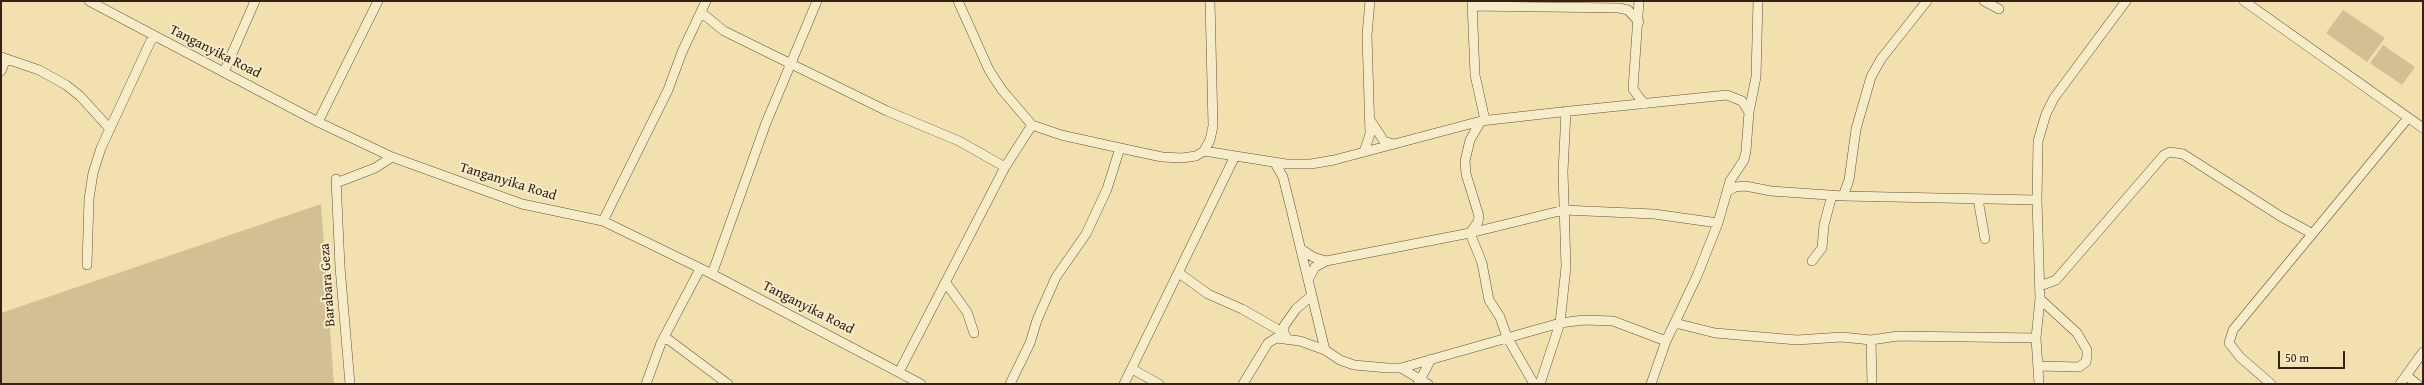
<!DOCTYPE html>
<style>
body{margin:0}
#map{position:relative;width:2424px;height:385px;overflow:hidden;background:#f2e1ae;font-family:"Gentium Book Plus",serif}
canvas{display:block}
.frame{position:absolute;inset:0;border:2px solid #352116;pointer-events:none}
.scale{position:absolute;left:2278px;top:351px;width:67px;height:18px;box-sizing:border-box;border:2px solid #352116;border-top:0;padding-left:5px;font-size:12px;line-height:14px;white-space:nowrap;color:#352116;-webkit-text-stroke:3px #f7ecca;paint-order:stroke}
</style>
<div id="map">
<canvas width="2424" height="385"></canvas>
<div class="frame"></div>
<div class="scale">50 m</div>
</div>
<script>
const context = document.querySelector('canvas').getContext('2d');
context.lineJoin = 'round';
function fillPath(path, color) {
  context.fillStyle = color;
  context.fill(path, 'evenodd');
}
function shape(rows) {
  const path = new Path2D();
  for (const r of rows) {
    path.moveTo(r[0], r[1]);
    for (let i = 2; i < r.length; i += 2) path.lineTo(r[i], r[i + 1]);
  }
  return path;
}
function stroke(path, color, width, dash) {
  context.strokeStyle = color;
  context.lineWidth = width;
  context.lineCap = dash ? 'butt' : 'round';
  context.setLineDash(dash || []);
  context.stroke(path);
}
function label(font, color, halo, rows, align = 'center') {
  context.font = font + ' "Gentium Book Plus",serif';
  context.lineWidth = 4;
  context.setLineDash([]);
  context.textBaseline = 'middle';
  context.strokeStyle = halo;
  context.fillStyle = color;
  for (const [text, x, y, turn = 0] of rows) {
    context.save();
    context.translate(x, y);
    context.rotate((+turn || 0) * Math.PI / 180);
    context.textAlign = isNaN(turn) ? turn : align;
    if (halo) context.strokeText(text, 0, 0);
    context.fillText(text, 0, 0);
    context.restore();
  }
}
const green = shape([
 [2343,10,2385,38,2367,62,2326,33],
 [2383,45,2415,67,2402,85,2370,63],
 [321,204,334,384,1,384,1,313]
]);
const street = shape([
 [89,1,318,122,392,157,522,204,603,221,712,274,921,384],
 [958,1,989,70,1002,90,1032,125,1061,135,1120,148,1162,157,1182,158,1196,156,1204,151,1210,140,1213,126,1210,1],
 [1472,1,1475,75,1485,120],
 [1639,1,1633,89,1644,104],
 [1984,1,1999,9],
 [2244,1,2423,128],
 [1472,6,1619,8,1628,10,1639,22],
 [702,13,724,31,887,111,959,141,1005,167],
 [1,57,39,70,66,85,80,96,110,129],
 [1,71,6,59],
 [224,72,255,1],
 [1370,120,1384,141,1393,144],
 [1481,121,1470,140,1465,161,1466,174,1479,216,1478,222,1470,233,1482,263,1489,300,1500,317,1507,337,1534,384],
 [318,122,378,1],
 [1204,151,1286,164,1311,164,1334,160,1481,121,1561,112,1727,95,1742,101,1749,112],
 [1364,152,1370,134,1367,35,1370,1],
 [1275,163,1283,177,1291,209,1325,350],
 [336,179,340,267,350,384],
 [336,183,375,168,392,157],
 [1728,191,1735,187,1745,186,1771,191,1843,196,2037,200],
 [1843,196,1849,180,1856,129,1871,77,1881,59,1927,1],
 [1978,199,1985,239],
 [603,221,668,90,682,52,706,1],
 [1301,249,1313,257,1326,261],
 [1812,261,1822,248,1824,225,1832,195],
 [87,265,89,199,93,173,101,148,153,36],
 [1179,273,1208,294,1242,309,1284,333],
 [712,274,766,123,817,1],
 [1308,280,1315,267,1326,261,1470,233,1564,210,1654,214,1718,223],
 [946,283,967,312,974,333],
 [2040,286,2056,280,2164,155,2170,152,2183,154,2280,216,2311,233],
 [1675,323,1715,333,1797,340,1842,337,1871,340,1898,336,2036,338],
 [1286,336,1284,333,1284,326,1296,309,1311,296],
 [665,337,728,384],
 [1871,340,1872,384],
 [2039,366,2079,367,2086,362,2087,356,2087,350,2077,333,2040,299],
 [1401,368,1428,384],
 [1132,369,1159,384],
 [899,372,1005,167,1032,125],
 [2407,376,2417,384],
 [646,384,661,343,700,269],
 [1010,384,1030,343,1037,320,1056,277,1086,234,1107,189,1120,148],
 [1124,384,1235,156],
 [1243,384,1268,343,1276,338,1300,341,1325,350,1340,360,1354,365,1388,368,1401,368,1560,323,1584,320,1613,321,1666,341],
 [1418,384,1431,359],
 [1540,384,1560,323,1566,267,1563,172,1566,111],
 [1651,384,1666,341,1697,276,1718,223,1730,181,1744,160,1746,151,1749,112,1756,77,1758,1],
 [2039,384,2036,338,2040,299,2037,200,2038,141,2046,114,2054,98,2126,1],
 [2271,384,2240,357,2229,343,2233,330,2408,118],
 [2400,384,2423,352]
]);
const streetNames = [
 ["Tanganyika Road",215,52,27],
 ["Tanganyika Road",508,182,17],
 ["Barabara Geza",328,285,-94],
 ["Tanganyika Road",808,308,27]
];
fillPath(green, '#d2c094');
stroke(street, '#64513c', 10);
stroke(street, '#f7ecca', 9);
label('14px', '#352116', '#f7ecca', streetNames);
</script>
